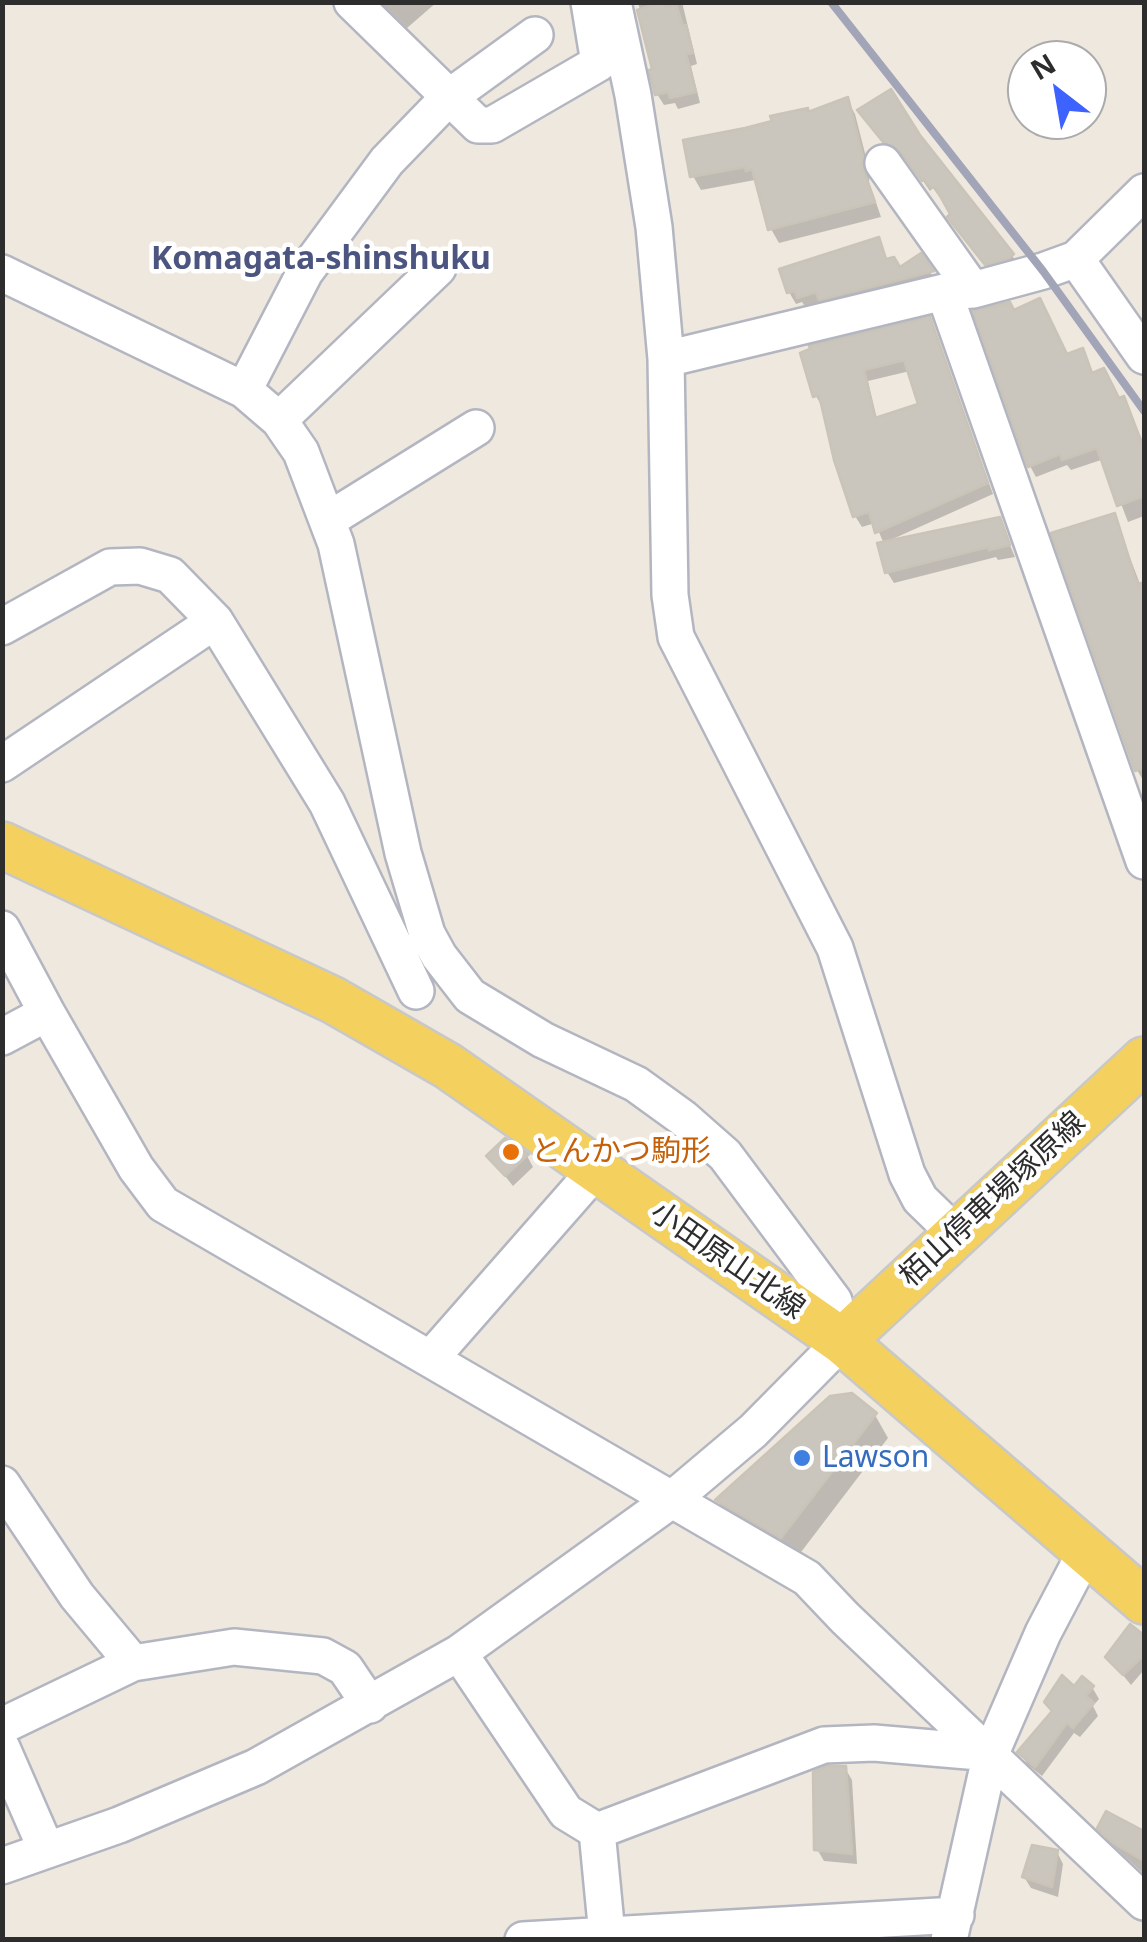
<!DOCTYPE html>
<meta charset="utf-8">
<style>
body{margin:0}
#map{position:relative;width:1147px;height:1942px;overflow:hidden;background:#eee8df;font-family:"Noto Sans",sans-serif}
canvas{display:block}
.frame{position:absolute;inset:0;border:5px solid #2d2d2d;pointer-events:none}
.north{position:absolute;left:1007px;top:40px;width:100px;height:100px;box-sizing:border-box;background:#fff;border:2px solid #ababab;border-radius:50%;rotate:329deg;font-size:28px;font-weight:700;line-height:40px;text-align:center;color:#2d2d2d}
.north::after{content:'';display:block;margin:auto;width:35px;height:45px;background:#3d62fe;clip-path:polygon(50% 0,100% 100%,50% 72%,0 100%)}
</style>
<div id="map">
<canvas width="1147" height="1942"></canvas>
<div class="frame"></div>
<div class="north">N</div>
</div>
<script>
const context = document.querySelector('canvas').getContext('2d');
context.lineJoin = 'round';
function fillPath(path, color) {
  context.fillStyle = color;
  context.fill(path, 'evenodd');
}
function shape(rows) {
  const path = new Path2D();
  for (const r of rows) {
    path.moveTo(r[0], r[1]);
    for (let i = 2; i < r.length; i += 2) path.lineTo(r[i], r[i + 1]);
  }
  return path;
}
function stroke(path, color, width, dash) {
  context.strokeStyle = color;
  context.lineWidth = width;
  context.lineCap = dash ? 'butt' : 'round';
  context.setLineDash(dash || []);
  context.stroke(path);
}
function label(font, color, halo, rows, align = 'center') {
  context.font = font + ' "Noto Sans","Noto Sans JP",sans-serif';
  context.lineWidth = 9;
  context.setLineDash([]);
  context.textBaseline = 'middle';
  context.strokeStyle = halo;
  context.fillStyle = color;
  for (const [text, x, y, turn = 0] of rows) {
    context.save();
    context.translate(x, y);
    context.rotate((+turn || 0) * Math.PI / 180);
    context.textAlign = isNaN(turn) ? turn : align;
    if (halo) context.strokeText(text, 0, 0);
    context.fillText(text, 0, 0);
    context.restore();
  }
}
const shadow = shape([
 [380,2,437,2,407,28],
 [638,2,682,2,697,64,691,66,700,103,678,109,675,103,664,105,657,94,655,71],
 [847,100,855,114,870,173,869,182,881,217,779,243,771,229,759,184,755,180,701,190,693,176,809,114],
 [860,111,1012,255,1018,266,993,275,957,229,944,197,940,198,933,188,930,191,910,162,892,153],
 [878,240,888,262,899,271,920,256,937,283,828,311,823,303,806,308,802,302,796,304,789,292],
 [929,320,993,494,886,542,999,520,1015,557,998,560,996,557,894,583,887,572,884,544,875,523,862,527,855,516,822,407,816,396],
 [910,371,921,405,877,419,868,381],
 [1082,351,1093,376,1129,410,1144,444,1144,516,1128,522,1104,459,1071,470,1067,465,1036,477,1030,466,1067,357],
 [1114,516,1140,584,1144,582,1143,780,1137,770],
 [489,1156,527,1156,533,1167,513,1186],
 [875,1415,888,1438,795,1560,732,1524,718,1501],
 [1131,1628,1144,1638,1144,1670,1131,1685,1108,1657],
 [1092,1687,1099,1699,1093,1706,1098,1716,1080,1737,1074,1733,1042,1776,1027,1764,1020,1752,1053,1714,1046,1702,1074,1689],
 [845,1768,852,1780,857,1864,824,1861,817,1849],
 [1108,1814,1144,1832,1144,1874,1107,1840,1100,1828],
 [1057,1852,1063,1864,1058,1897,1031,1888,1024,1877]
]);
const building = shape([
 [663,2,666,7,676,4,683,26,686,25,693,53,686,54,696,92,670,98,668,92,655,95,649,70,652,69,637,10,663,2],
 [891,89,920,135,1014,254,1008,259,985,265,947,217,950,214,935,187,931,188,924,179,922,181,900,151,883,142,857,110,891,89],
 [848,97,863,157,862,166,875,202,768,230,752,169,746,171,745,167,690,177,683,140,745,128,772,121,770,116,808,108,808,112,848,97],
 [879,237,886,259,894,257,900,267,921,253,934,271,819,300,816,292,797,298,795,291,787,293,779,269,879,237],
 [1040,298,1067,354,1083,348,1092,373,1104,368,1119,398,1124,396,1144,449,1144,496,1117,506,1097,448,1062,460,1060,454,1028,467,973,311,1010,302,1014,310,1040,298],
 [930,317,988,483,875,533,869,512,853,517,834,460,819,395,813,397,800,353,810,349,809,346,930,317],
 [904,360,918,404,875,418,864,370,904,360],
 [1115,513,1135,577,1139,584,1144,582,1144,768,1135,771,1051,533,1115,513],
 [1000,517,1010,545,989,550,988,547,885,573,877,543,1000,517],
 [505,1138,529,1154,505,1176,486,1156,505,1138],
 [852,1393,877,1413,781,1538,715,1500,830,1396,852,1393],
 [1130,1624,1144,1635,1144,1655,1123,1675,1105,1657,1130,1624],
 [1062,1675,1074,1686,1082,1676,1094,1686,1086,1696,1094,1703,1073,1728,1067,1723,1035,1767,1017,1752,1052,1711,1044,1702,1062,1675],
 [828,1766,846,1766,852,1854,814,1850,813,1772,828,1766],
 [1106,1811,1144,1831,1144,1861,1113,1843,1097,1828,1106,1811],
 [1032,1845,1058,1850,1052,1887,1022,1877,1032,1845]
]);
const minor = shape([
 [352,2,478,125,492,125,599,63,589,2],
 [613,2,633,95,654,227,666,359,670,595,676,637,835,948,907,1174,920,1199,956,1234],
 [883,163,973,290],
 [1076,259,1144,356],
 [2,273,244,390,279,420,301,452,336,544,403,853,427,934,439,956,470,996,543,1040,636,1084,683,1118,725,1155,834,1301,842,1341,753,1431,670,1501,459,1653,256,1767,119,1825,2,1866],
 [944,292,1144,861],
 [666,359,944,292,973,290,1043,271,1076,259,1144,192],
 [244,390,305,272,387,161,448,98,535,35],
 [279,420,438,268],
 [328,520,476,428],
 [2,627,110,567,140,566,170,575,215,621,327,803,416,991],
 [2,764,215,621],
 [2,929,47,1013,136,1168,163,1204,807,1578,845,1618,1144,1902],
 [2,1037,47,1013],
 [431,1358,596,1170],
 [2,1484,77,1596,133,1663],
 [459,1653,566,1812,597,1831,824,1745,874,1743,991,1753],
 [2,1726,133,1663,234,1647,323,1656,345,1668,370,1705],
 [2,1748,46,1849],
 [597,1831,607,1935],
 [523,1940,956,1915],
 [949,1940,991,1753,1043,1633,1086,1551]
]);
const major = shape([
 [2,845,333,1000,448,1066,842,1341,1144,1601],
 [842,1341,1144,1060]
]);
const rail = shape([
 [831,2,1043,271,1144,411]
]);
const markers = [
 [511,1152,10,"#e8710a"],
 [802,1458,10,"#3f7fe0"]
];
const foodNames = [
 ["とんかつ駒形",531,1152]
];
const streetNames = [
 ["栢山停車場塚原線",993,1200,-43],
 ["小田原山北線",727,1261,35]
];
const shopNames = [
 ["Lawson",822,1458]
];
const neighbourhoodNames = [
 ["Komagata-shinshuku",321,260]
];
fillPath(shadow, '#0003');
fillPath(building, '#cac6bd');
stroke(building, '#cac4b8', 2.5);
stroke(minor, '#b3b6c0', 40);
stroke(major, '#c8c8c8', 50);
stroke(minor, '#fff', 35);
stroke(major, '#f4d05f', 45);
stroke(rail, '#a1a5b7', 8);
for (const [x, y, r, color] of markers) {
  const dot = new Path2D();
  dot.arc(x, y, r, 0, 2 * Math.PI);
  context.fillStyle = color;
  context.fill(dot);
  stroke(dot, '#fff', 4);
}
label('30px', '#c56008', '#fff', foodNames, 'left');
label('30px', '#2d2d2d', '#fff', streetNames);
label('30px', '#366cbe', '#fff', shopNames, 'left');
label('bold 32px', '#4b557f', '#fff', neighbourhoodNames);
</script>
